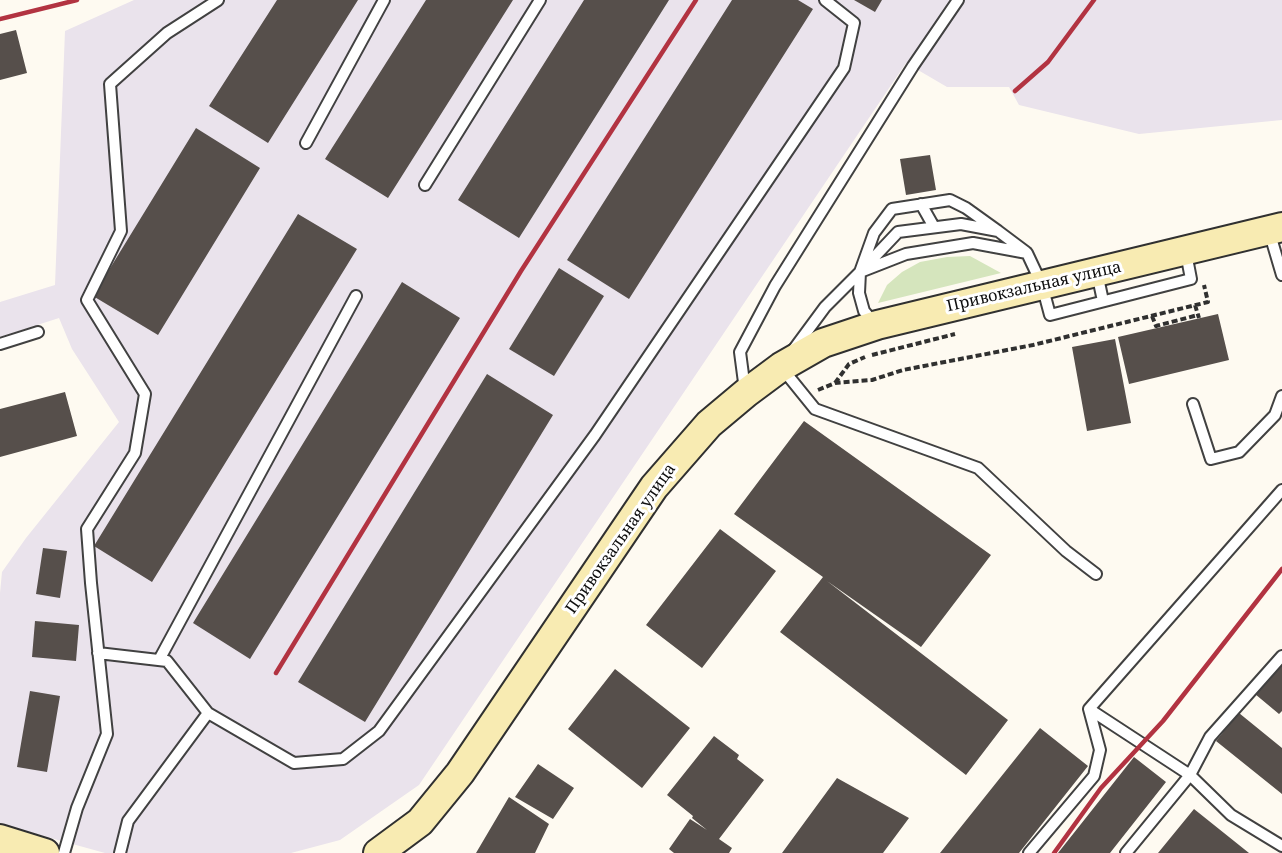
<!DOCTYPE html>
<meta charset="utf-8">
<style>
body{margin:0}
canvas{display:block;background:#fefaf1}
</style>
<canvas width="1282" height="853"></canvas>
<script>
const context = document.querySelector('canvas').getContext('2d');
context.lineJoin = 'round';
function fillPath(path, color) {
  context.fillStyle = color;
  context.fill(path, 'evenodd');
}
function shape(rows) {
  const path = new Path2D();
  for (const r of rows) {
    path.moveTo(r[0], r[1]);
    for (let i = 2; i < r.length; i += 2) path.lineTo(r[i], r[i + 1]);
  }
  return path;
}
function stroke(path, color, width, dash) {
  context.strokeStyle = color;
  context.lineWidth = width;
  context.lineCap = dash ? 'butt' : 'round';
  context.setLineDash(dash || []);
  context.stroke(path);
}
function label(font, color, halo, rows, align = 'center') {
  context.font = font + ' "Noto Serif",serif';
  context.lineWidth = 6;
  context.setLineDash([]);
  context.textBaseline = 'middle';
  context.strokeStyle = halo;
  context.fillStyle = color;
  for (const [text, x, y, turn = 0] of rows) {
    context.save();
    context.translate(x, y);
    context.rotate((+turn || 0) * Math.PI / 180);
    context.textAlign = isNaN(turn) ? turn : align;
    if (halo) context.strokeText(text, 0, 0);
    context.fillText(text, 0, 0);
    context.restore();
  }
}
const industrial = shape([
 [134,0,1282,0,1282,120,1139,134,1019,105,1009,87,947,87,906,63,419,785,340,840,291,853,105,853,0,824,0,593,2,572,26,538,119,422,72,349,59,318,0,337,0,302,55,285,65,31]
]);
const green = shape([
 [970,256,1001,273,878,303,887,285,902,272,920,262,947,257]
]);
const building = shape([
 [277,0,358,0,268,143,209,106],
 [426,0,513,0,388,198,325,159],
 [584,0,669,0,519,238,458,200],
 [732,0,798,0,813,9,629,299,567,260],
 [854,0,882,0,875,12],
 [16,30,27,73,0,80,0,34],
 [196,128,260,168,158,335,93,296],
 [930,155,936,190,906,195,900,159],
 [298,214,357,249,152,582,94,546],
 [559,268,604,296,554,376,509,349],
 [402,282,460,318,250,659,193,623],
 [1218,314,1229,360,1129,384,1118,337],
 [1115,339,1131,423,1087,431,1072,347],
 [487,374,553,415,365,722,298,682],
 [65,392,77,436,0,457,0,409],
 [804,421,991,555,921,647,827,581,1008,720,966,775,780,632,823,577,734,514],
 [720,529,776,571,702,668,646,625],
 [43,548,67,551,60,598,36,594],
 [35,621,79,625,76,661,32,657],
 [1282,662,1282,711,1279,714,1255,694],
 [615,669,690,728,642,788,568,729],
 [30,691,60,696,47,772,17,767],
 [1239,713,1282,748,1282,794,1216,741],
 [1040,728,1088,766,1019,853,940,853],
 [714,736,739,755,737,759,764,780,719,839,732,848,729,853,674,853,669,849,690,819,707,830,692,818,693,816,667,795],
 [1134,757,1166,782,1110,853,1058,853],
 [538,764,574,788,553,819,515,797],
 [837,778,909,818,883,853,782,853],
 [509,797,549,824,535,853,476,853],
 [1194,809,1249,853,1158,853]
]);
const path = shape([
 [1195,305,1199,318],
 [1152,316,1156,326,1198,315],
 [872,355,955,334],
 [835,383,849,364,865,357],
 [818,390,835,383,872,380,903,370,1033,345,1208,302,1204,285]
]);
const service = shape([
 [306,143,384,0],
 [425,185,540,0],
 [921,204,934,227],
 [1269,231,1282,275],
 [864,268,898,232,961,224,998,231,1026,252],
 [1097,273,1103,301],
 [874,323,864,311,859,293,860,272,874,233,892,209,950,200,966,208,998,231],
 [0,344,38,332],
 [794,349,825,307,860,272,906,254,973,243,1027,253,1042,285,1050,315,1191,279,1186,253],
 [781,367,815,409,978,468,1066,551,1096,574],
 [745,390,740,352,775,286,913,66,958,0],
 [1193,404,1211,459,1239,452,1275,415,1282,396],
 [98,653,167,661,208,713],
 [1282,656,1210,737,1190,775,1231,815,1282,846],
 [159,660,356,296],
 [1089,709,1190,775,1126,853],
 [64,853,77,808,107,734,91,583,87,529,135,453,145,394,87,300,121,231,110,84,167,33,218,0],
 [120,853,128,821,208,713,294,763,343,759,379,731,595,435,844,68,854,23,825,0],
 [1029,853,1094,776,1100,750,1089,709,1282,490]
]);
const secondary = shape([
 [0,839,45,853],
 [378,853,420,822,460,773,654,487,709,424,746,393,781,367,823,343,877,325,1282,227]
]);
const rail = shape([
 [0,19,77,0],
 [1015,91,1048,62,1094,0],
 [276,673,521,271,696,0],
 [1054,853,1101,788,1163,721,1282,569]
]);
const streetNames = [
 ["Привокзальная улица",1034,287,-13],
 ["Привокзальная улица",621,539,-55]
];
fillPath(industrial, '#eae3ec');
fillPath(green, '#d5e5bd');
fillPath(building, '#564f4b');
stroke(service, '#414141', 14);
stroke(secondary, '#303030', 32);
stroke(path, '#303030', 4, [6, 3]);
stroke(service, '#fff', 10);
stroke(secondary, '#f8ebb2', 28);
stroke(rail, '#b23341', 4.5);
label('16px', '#0e0e0e', '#fff', streetNames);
</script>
